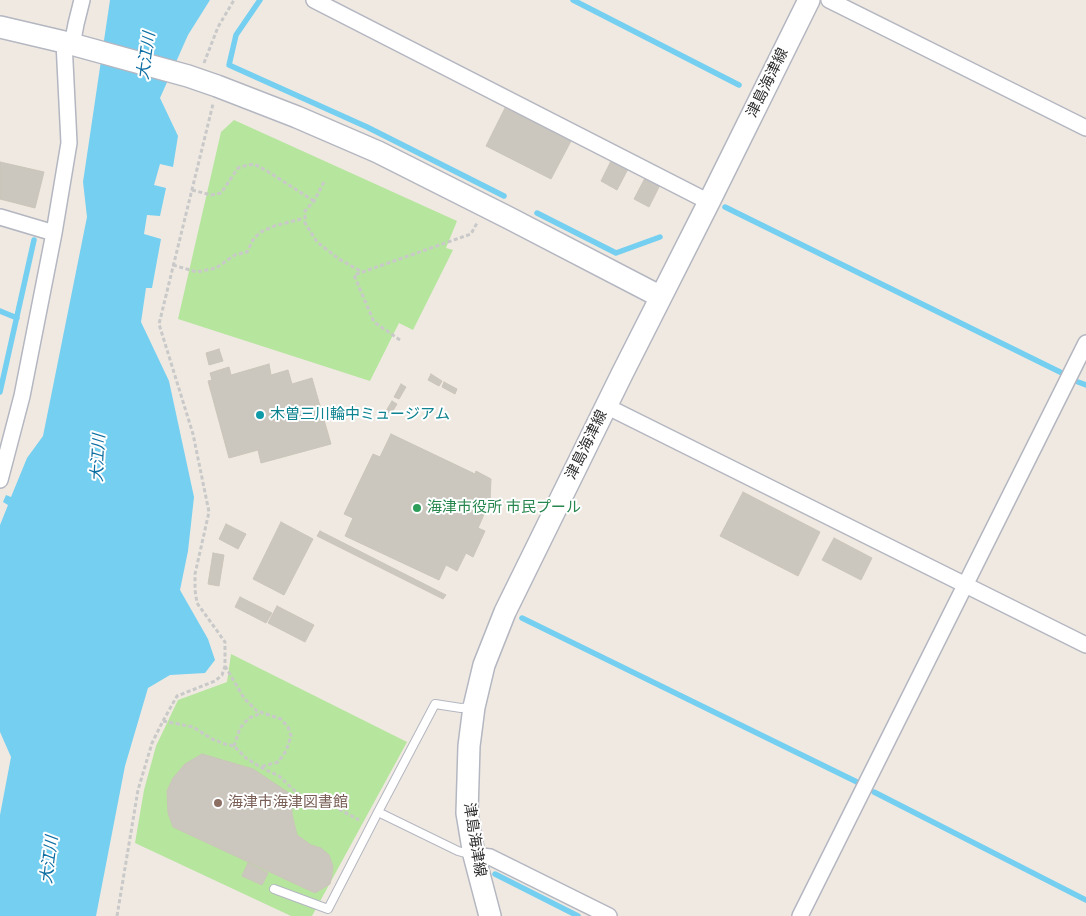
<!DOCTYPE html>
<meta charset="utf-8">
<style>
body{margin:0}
canvas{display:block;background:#efe9e1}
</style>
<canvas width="1086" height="916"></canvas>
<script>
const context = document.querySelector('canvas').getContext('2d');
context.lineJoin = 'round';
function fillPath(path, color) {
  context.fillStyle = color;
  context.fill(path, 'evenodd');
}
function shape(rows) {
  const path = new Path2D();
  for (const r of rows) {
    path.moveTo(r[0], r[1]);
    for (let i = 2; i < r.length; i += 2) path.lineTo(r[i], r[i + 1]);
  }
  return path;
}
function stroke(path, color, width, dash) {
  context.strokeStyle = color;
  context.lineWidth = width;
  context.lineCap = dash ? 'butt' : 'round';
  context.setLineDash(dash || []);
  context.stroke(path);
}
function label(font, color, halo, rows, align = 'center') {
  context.font = font + ' "Varela Round","Noto Sans JP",sans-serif';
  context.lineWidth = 4;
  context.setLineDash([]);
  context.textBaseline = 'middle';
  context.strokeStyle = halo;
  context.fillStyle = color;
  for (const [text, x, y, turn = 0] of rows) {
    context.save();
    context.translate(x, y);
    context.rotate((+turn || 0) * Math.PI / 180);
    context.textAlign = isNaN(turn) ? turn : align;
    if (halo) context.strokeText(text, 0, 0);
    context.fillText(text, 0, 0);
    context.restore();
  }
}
const green = shape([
 [234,120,457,221,446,248,453,250,413,330,399,323,370,381,178,319,221,132],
 [231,654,407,742,312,916,291,916,135,843,144,790,156,746,178,700,227,682]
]);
const water = shape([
 [110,0,210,0,188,35,160,98,178,136,173,167,160,164,154,185,166,188,160,216,147,215,144,234,161,239,152,288,146,288,141,322,169,381,194,497,188,551,180,590,208,639,215,660,205,673,170,675,148,688,125,766,96,916,0,916,0,815,11,757,0,732,0,525,8,505,3,502,6,495,11,497,27,458,43,436,87,217,83,182]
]);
const stream = shape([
 [260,0,236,35,229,65,367,127,504,196],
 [573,0,739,85],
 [725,207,1062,373],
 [537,213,616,253,660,237],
 [0,311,17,318],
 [1078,382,1086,385],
 [0,392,34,240],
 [522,618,857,782],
 [874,792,1086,900],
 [495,874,578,916]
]);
const building = shape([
 [505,108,571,141,551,179,486,146,505,108],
 [611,161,628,169,617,190,601,181,611,161],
 [0,162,44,172,35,208,0,199,0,162],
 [645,178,660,185,649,207,634,199,645,178],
 [219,349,223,361,209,365,206,353,219,349],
 [269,364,271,375,288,370,292,384,312,378,331,444,261,463,258,450,229,458,208,381,212,380,210,373,229,367,231,375,269,364],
 [431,374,442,381,439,386,428,380,431,374],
 [444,382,457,389,455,394,442,387,444,382],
 [401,384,406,387,399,399,394,397,401,384],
 [392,401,397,404,391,414,386,411,392,401],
 [391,434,475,474,476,471,491,479,490,501,478,528,485,531,473,557,466,553,457,571,446,565,439,580,345,536,353,518,344,514,373,454,380,457,391,434],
 [743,492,820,532,798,576,720,536,743,492],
 [281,522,313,539,284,595,253,579,281,522],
 [226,524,246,534,238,549,219,539,226,524],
 [320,531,446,595,443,599,317,536,320,531],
 [834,538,872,558,861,580,822,560,834,538],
 [213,553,224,555,219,586,208,584,213,553],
 [240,597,272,613,266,623,235,607,240,597],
 [277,606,314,625,305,642,268,623,277,606],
 [202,754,253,769,292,795,292,814,297,835,311,845,321,848,329,855,333,866,332,875,330,884,315,893,173,827,168,813,167,791,173,778,185,764,202,754],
 [248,863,268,873,262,885,242,876,248,863]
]);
const path = shape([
 [204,63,218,27,234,0],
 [324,182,314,201,305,211,305,223,317,242,339,259,362,272],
 [192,190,211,195,221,193,238,168,244,166,254,164,267,171,314,201],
 [173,265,197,272,216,268,235,255,247,252,254,238,261,232,274,226,305,218],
 [400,340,374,322,354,275,471,234,477,223],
 [225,666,244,698,257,711,281,719,288,727,291,736,286,751,278,762,260,767],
 [163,721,193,727,212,739,225,744,234,746,246,758,260,767,279,776,295,791,307,800,328,803,359,820],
 [234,746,240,728,249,718,262,713],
 [117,916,138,790,152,743,163,721,177,696,215,681,222,675,225,666,225,642,197,603,195,590,195,574,209,512,193,434,159,324,213,104]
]);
const lane = shape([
 [472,855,458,851,378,812,435,704,461,708,472,707],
 [274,889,328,909,378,812]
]);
const street = shape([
 [314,0,709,202],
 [829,0,1086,128],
 [72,45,76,24,82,0],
 [0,217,54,233],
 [606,406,1086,645],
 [0,480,22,396,54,233,69,143,64,42],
 [474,855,490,857,609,916],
 [800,916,1086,343]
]);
const secondary = shape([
 [0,27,64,42,188,76,217,86,297,117,378,152,509,218,661,297],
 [490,916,474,855,467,813,469,746,474,707,484,665,505,612,622,374,709,202,809,0]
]);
const markers = [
 [260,415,5,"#0f9aa8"],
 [417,508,5,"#2e9e5b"],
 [218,803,5,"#8d6e63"]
];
const streetNames = [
 ["津島海津線",768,83,-64],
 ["津島海津線",587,445,-64],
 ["津島海津線",474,840,81]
];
const cultureNames = [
 ["木曽三川輪中ミュージアム",270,415]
];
const leisureNames = [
 ["海津市役所 市民プール",427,508]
];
const educationNames = [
 ["海津市海津図書館",228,803]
];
const waterNames = [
 ["大江川",147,56,-82],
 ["大江川",99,458,-87],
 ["大江川",50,860,-83]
];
fillPath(green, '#b6e59e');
fillPath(water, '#75cff0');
stroke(stream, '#75cff0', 5.5);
fillPath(building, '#cbc7bf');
stroke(building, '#cbc5ba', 1);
stroke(lane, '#b4b7c1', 10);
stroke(street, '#b4b7c1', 18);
stroke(secondary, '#b4b7c1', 24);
stroke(path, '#c9c9c9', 3, [4, 2.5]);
stroke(lane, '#fff', 8);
stroke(street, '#fff', 15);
stroke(secondary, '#fff', 21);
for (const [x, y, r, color] of markers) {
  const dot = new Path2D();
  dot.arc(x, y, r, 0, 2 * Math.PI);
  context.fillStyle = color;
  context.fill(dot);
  stroke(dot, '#fff', 2);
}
label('15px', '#2e2e2e', '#fff', streetNames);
label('15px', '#0d838f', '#fff', cultureNames, 'left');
label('15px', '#27864d', '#fff', leisureNames, 'left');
label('15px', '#785e54', '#fff', educationNames, 'left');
label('italic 16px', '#0d6fa3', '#fff', waterNames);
</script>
